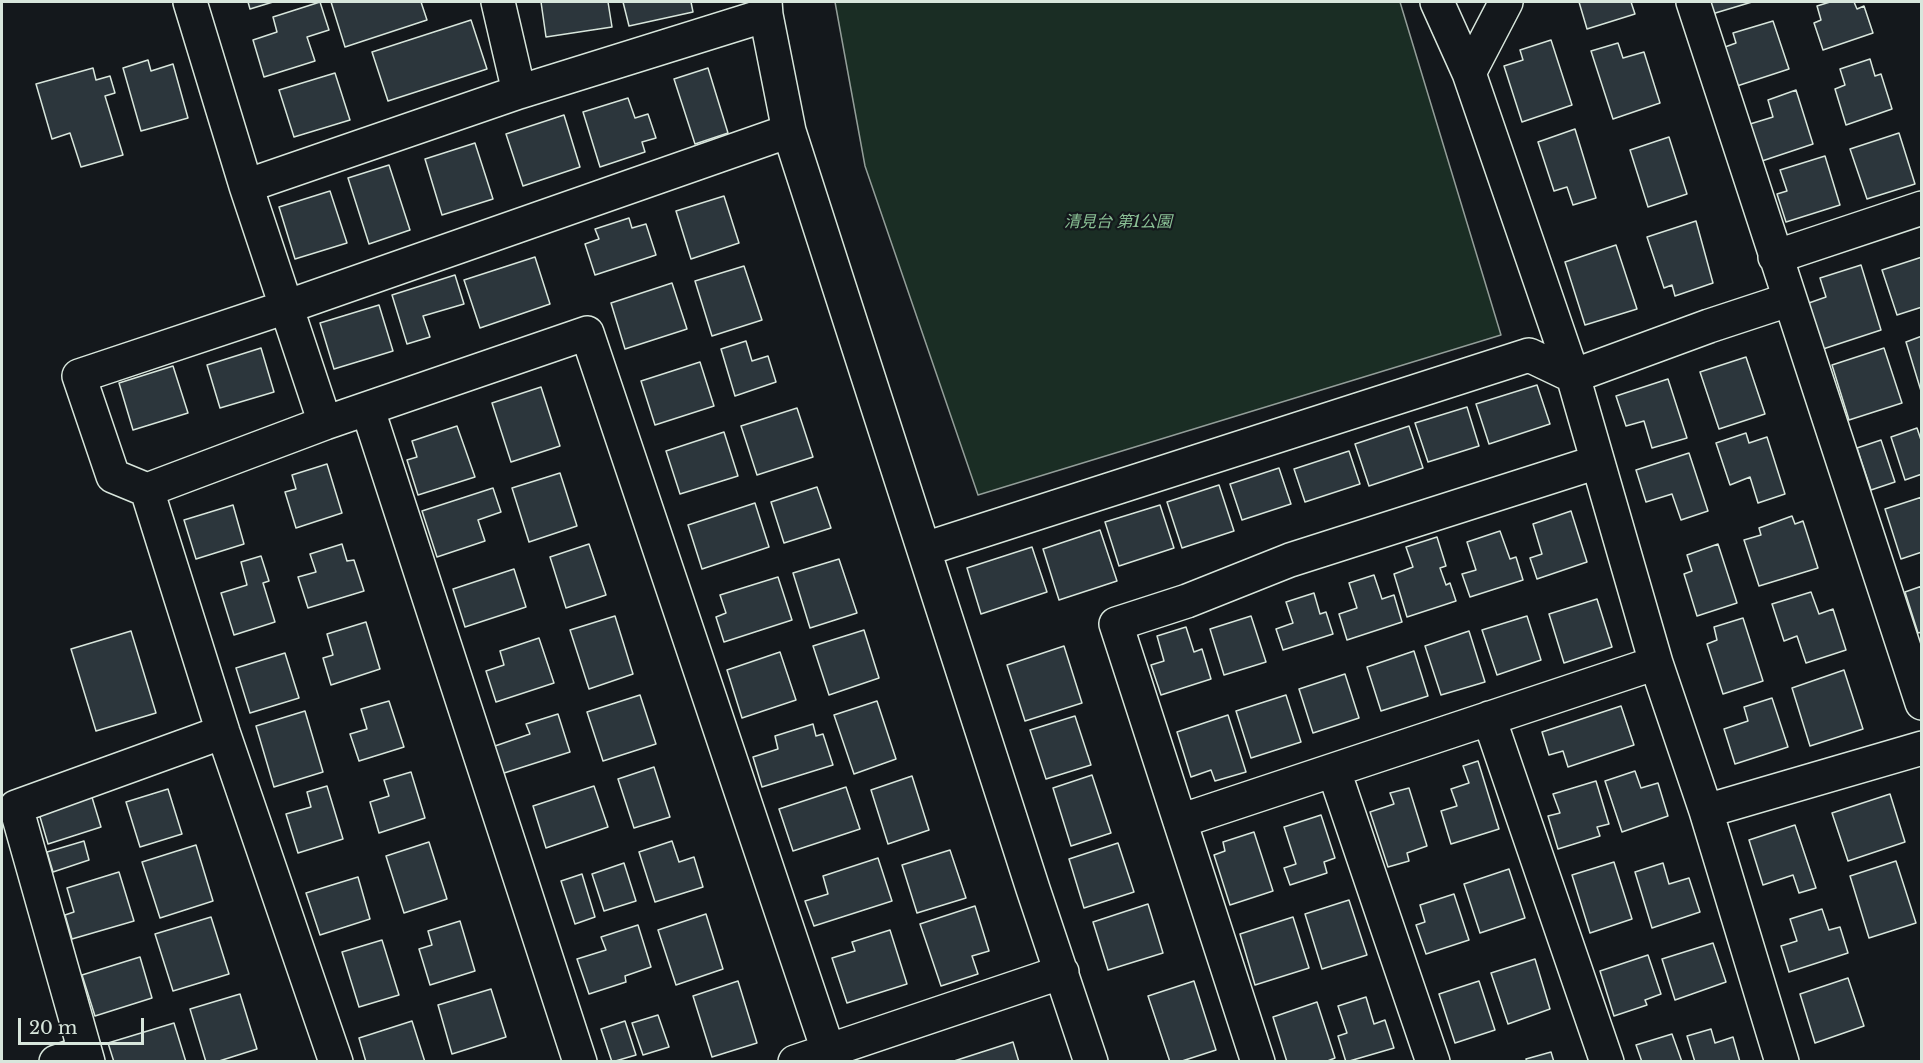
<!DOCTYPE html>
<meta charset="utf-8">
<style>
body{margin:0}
#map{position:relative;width:1923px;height:1063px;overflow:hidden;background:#14181c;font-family:"Libre Baskerville",serif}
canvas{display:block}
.frame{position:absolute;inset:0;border:3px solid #d8e6dc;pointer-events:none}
.scale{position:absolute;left:18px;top:1018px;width:126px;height:27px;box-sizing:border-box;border:3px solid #d8e6dc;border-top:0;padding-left:8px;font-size:18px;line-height:21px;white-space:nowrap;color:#d8e6dc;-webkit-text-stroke:4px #14181c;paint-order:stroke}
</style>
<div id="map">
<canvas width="1923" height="1063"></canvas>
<div class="frame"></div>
<div class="scale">20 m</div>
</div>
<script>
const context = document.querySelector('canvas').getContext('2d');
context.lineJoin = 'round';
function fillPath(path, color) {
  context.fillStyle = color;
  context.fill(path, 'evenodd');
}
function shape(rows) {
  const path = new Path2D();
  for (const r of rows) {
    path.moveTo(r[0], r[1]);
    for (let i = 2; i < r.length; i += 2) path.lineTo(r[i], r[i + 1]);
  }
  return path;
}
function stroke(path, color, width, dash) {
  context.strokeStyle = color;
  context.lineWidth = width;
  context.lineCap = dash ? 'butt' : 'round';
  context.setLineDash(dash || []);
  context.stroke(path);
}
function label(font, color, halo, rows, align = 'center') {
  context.font = font + ' "Libre Baskerville","Noto Sans JP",serif';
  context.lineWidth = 4.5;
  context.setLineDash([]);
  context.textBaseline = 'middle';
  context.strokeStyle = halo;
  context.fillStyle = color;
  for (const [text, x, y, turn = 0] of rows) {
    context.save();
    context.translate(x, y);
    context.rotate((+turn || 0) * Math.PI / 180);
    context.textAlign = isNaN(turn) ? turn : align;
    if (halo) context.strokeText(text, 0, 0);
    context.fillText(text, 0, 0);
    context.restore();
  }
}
const green = shape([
 [835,2,1400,2,1501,335,978,495,865,166,835,2]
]);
const building = shape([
 [248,2,273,2,250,9,248,2],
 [320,2,329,30,307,37,315,61,264,77,253,40,277,32,273,17,320,2],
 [331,2,421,2,427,20,345,47,331,2],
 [541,2,608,2,612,27,546,37,541,2],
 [623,2,691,2,693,12,629,26,623,2],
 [1579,2,1631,2,1635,14,1587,29,1579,2],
 [1708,2,1752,2,1712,14,1708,2],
 [1830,2,1854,2,1857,9,1864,6,1873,33,1823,50,1814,23,1821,20,1817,6,1830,2],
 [471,20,487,69,388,101,372,52,471,20],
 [1773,21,1789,69,1737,86,1725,47,1736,43,1733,33,1773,21],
 [1551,40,1572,105,1522,122,1504,66,1523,60,1520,50,1551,40],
 [1618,43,1623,58,1644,52,1660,103,1613,119,1591,51,1618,43],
 [1870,59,1875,76,1881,74,1892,109,1846,125,1835,89,1845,85,1840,69,1870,59],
 [148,60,151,71,173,64,188,118,141,131,123,68,148,60],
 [93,68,96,80,110,76,115,93,105,96,123,155,81,167,70,133,52,139,36,84,93,68],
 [708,68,728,133,695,144,674,79,708,68],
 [335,73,350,120,294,137,279,90,335,73],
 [1796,90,1813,144,1762,161,1750,124,1773,117,1768,100,1796,90],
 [628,98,635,118,648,114,656,138,642,142,645,152,600,167,583,112,628,98],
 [564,115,580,167,523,186,506,134,564,115],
 [1575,129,1596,198,1573,205,1567,187,1554,191,1538,142,1575,129],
 [1899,133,1915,184,1867,199,1850,149,1899,133],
 [1669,137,1687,194,1648,207,1630,150,1669,137],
 [475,143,493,199,442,215,425,159,475,143],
 [1825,156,1840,205,1786,222,1777,194,1787,191,1780,170,1825,156],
 [389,165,410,230,369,244,348,178,389,165],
 [330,191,347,243,295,259,279,207,330,191],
 [724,196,739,243,691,259,676,211,724,196],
 [629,218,632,228,646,224,656,255,595,275,585,244,599,239,595,229,629,218],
 [1696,221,1713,283,1675,296,1672,285,1664,288,1647,237,1696,221],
 [1616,245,1637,309,1585,325,1565,262,1616,245],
 [535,257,550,304,480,328,464,280,535,257],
 [1922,257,1922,307,1897,315,1882,270,1922,257],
 [1861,265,1881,330,1820,350,1806,304,1826,297,1820,278,1861,265],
 [744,266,762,320,712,336,695,281,744,266],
 [455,275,464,304,423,316,430,337,407,344,392,295,455,275],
 [672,283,687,329,625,349,611,303,672,283],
 [379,305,393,351,334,369,320,323,379,305],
 [1922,336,1922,390,1921,391,1906,342,1922,336],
 [746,341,752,361,768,356,776,382,735,396,721,349,746,341],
 [261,348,274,392,220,408,207,365,261,348],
 [1884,348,1902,403,1849,420,1832,365,1884,348],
 [1746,357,1765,414,1719,429,1700,372,1746,357],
 [700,362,714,406,655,425,641,381,700,362],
 [173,366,188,413,133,430,119,383,173,366],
 [1668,379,1687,438,1652,448,1644,421,1626,426,1616,396,1668,379],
 [1537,385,1550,424,1489,444,1476,404,1537,385],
 [541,387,560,446,511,462,492,403,541,387],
 [1467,407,1479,446,1428,462,1415,423,1467,407],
 [797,408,813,457,757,475,741,426,797,408],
 [457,426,475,477,418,495,407,460,417,457,412,441,457,426],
 [1409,426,1423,468,1369,486,1355,444,1409,426],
 [1917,428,1922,443,1922,474,1905,480,1891,437,1917,428],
 [724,432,738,476,680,494,666,451,724,432],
 [1746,433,1749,443,1767,437,1785,494,1758,503,1750,477,1730,485,1716,443,1746,433],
 [1881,440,1895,482,1871,490,1857,448,1881,440],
 [1349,451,1360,484,1305,502,1294,469,1349,451],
 [1689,453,1708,511,1681,520,1672,494,1646,502,1636,470,1689,453],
 [327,464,342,513,296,528,285,492,296,489,292,475,327,464],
 [1279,468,1291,504,1242,520,1230,484,1279,468],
 [560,473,577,526,529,542,512,488,560,473],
 [1219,485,1234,531,1182,548,1167,502,1219,485],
 [817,487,831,528,784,543,771,502,817,487],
 [493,488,501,512,478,520,485,541,437,557,422,511,493,488],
 [1922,497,1922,552,1901,559,1885,509,1922,497],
 [755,503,769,547,702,569,688,525,755,503],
 [233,505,244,544,196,559,184,520,233,505],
 [1160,505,1174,548,1119,566,1105,522,1160,505],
 [1571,511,1587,562,1537,579,1530,558,1542,554,1533,524,1571,511],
 [1792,516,1795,524,1803,521,1818,568,1759,586,1744,540,1761,535,1759,528,1792,516],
 [1100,530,1117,581,1059,600,1043,549,1100,530],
 [1500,531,1510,559,1516,557,1523,580,1470,597,1462,574,1476,570,1467,542,1500,531],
 [1437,537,1446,566,1440,568,1446,585,1450,583,1456,601,1407,617,1394,574,1413,567,1406,547,1437,537],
 [342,544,347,561,354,560,364,591,308,608,298,577,316,572,310,554,342,544],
 [589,544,606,595,566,608,550,557,589,544],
 [1718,544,1737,603,1697,616,1684,574,1692,571,1687,555,1718,544],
 [1032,547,1047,592,981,614,967,568,1032,547],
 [261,556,269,581,263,583,275,622,234,635,221,593,247,585,241,562,261,556],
 [839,559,857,613,810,628,793,573,839,559],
 [514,569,526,607,465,627,453,589,514,569],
 [1374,575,1382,599,1394,595,1402,622,1347,640,1339,614,1357,608,1349,583,1374,575],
 [778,577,792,620,724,642,716,617,726,613,720,595,778,577],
 [1922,586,1922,632,1918,633,1905,592,1922,586],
 [1811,592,1819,614,1833,609,1846,650,1806,663,1797,636,1784,641,1772,604,1811,592],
 [1314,593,1320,614,1326,612,1333,634,1283,650,1276,629,1293,623,1286,602,1314,593],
 [1597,599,1612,647,1564,663,1549,614,1597,599],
 [615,616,633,674,589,689,570,630,615,616],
 [1251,616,1266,662,1224,675,1210,629,1251,616],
 [1527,616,1541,660,1497,675,1482,630,1527,616],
 [1743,618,1763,681,1723,694,1707,644,1717,640,1714,627,1743,618],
 [366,622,380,669,331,685,323,658,333,655,327,634,366,622],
 [1186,627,1194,652,1202,649,1211,679,1161,695,1151,665,1164,661,1157,636,1186,627],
 [864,630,879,678,829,695,813,646,864,630],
 [131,631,156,713,96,731,71,649,131,631],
 [1469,631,1485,682,1441,695,1425,646,1469,631],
 [539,638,554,683,496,702,486,671,504,665,500,651,539,638],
 [1064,646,1082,703,1025,721,1007,665,1064,646],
 [1414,651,1428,696,1381,711,1367,667,1414,651],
 [780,652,796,700,742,718,727,670,780,652],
 [285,653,299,698,250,713,236,668,285,653],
 [1844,670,1863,729,1810,746,1792,688,1844,670],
 [1345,674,1359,718,1313,733,1299,689,1345,674],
 [640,695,656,744,603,761,587,712,640,695],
 [1286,695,1301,742,1251,758,1236,711,1286,695],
 [1772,698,1788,747,1735,764,1724,729,1748,721,1744,707,1772,698],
 [389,701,404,747,359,761,350,734,367,729,361,709,389,701],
 [877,701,896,759,854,774,834,715,877,701],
 [1621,706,1634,745,1568,767,1563,751,1549,755,1542,732,1621,706],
 [305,711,323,772,274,787,256,726,305,711],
 [558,714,570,752,501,774,492,747,530,734,526,724,558,714],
 [1228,715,1246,772,1215,781,1211,770,1191,777,1177,732,1228,715],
 [1075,716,1091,765,1046,779,1030,730,1075,716],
 [813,724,816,736,823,734,833,765,762,787,753,757,778,749,775,736,813,724],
 [1478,761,1499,829,1451,844,1441,811,1457,806,1451,789,1469,783,1463,766,1478,761],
 [654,767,670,817,634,828,618,779,654,767],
 [1635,771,1641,788,1658,783,1668,816,1622,832,1605,781,1635,771],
 [411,772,425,818,379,833,370,802,389,796,384,780,411,772],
 [1092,775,1111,833,1071,846,1053,788,1092,775],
 [912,776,929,830,888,844,871,790,912,776],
 [1596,781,1609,824,1597,827,1600,836,1558,849,1548,816,1560,813,1553,794,1596,781],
 [327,786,343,839,298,853,286,814,311,807,307,792,327,786],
 [594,786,608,827,546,848,533,806,594,786],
 [846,787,860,829,793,851,779,809,846,787],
 [1409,788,1427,846,1407,853,1409,861,1388,867,1370,812,1394,804,1390,793,1409,788],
 [168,789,182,834,140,847,126,802,168,789],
 [91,794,101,827,48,844,38,810,91,794],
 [1890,794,1905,842,1848,861,1832,813,1890,794],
 [1321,815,1335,858,1324,862,1327,873,1290,885,1284,868,1296,864,1284,827,1321,815],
 [1795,825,1816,888,1799,893,1793,875,1763,885,1749,840,1795,825],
 [1254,832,1273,891,1230,905,1214,855,1225,851,1223,842,1254,832],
 [84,841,89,860,53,872,47,852,84,841],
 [672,841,679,862,694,857,703,887,655,902,639,852,672,841],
 [429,842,447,899,404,913,386,856,429,842],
 [1118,843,1134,892,1084,908,1069,859,1118,843],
 [196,845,213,901,160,918,142,862,196,845],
 [950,850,966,898,917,913,902,865,950,850],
 [878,858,892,901,814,926,805,901,828,894,823,876,878,858],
 [1896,861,1916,923,1869,938,1850,876,1896,861],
 [1614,862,1632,919,1590,933,1572,875,1614,862],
 [624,863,636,901,604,911,592,874,624,863],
 [1663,863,1669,884,1689,878,1700,912,1652,928,1635,872,1663,863],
 [1509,869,1525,918,1480,933,1464,884,1509,869],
 [119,872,134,921,72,939,65,915,74,912,67,888,119,872],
 [582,874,595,917,575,924,561,881,582,874],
 [358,877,370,919,320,935,306,893,358,877],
 [1454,894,1469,940,1426,954,1416,925,1425,922,1420,905,1454,894],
 [1349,900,1367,955,1322,969,1305,914,1349,900],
 [1148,904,1163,953,1108,970,1093,922,1148,904],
 [975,906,989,951,972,956,978,974,941,986,920,924,975,906],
 [1822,909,1829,930,1840,927,1848,953,1789,972,1781,946,1797,941,1790,919,1822,909],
 [706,914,723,969,676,985,658,930,706,914],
 [211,917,229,974,173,991,155,934,211,917],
 [1293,917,1309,968,1255,985,1240,934,1293,917],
 [460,921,475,971,430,985,419,949,432,945,428,931,460,921],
 [638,925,651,967,625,976,626,982,589,994,577,959,606,950,601,937,638,925],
 [890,930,907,984,847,1003,832,958,855,951,852,942,890,930],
 [382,940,399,995,359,1007,342,952,382,940],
 [1713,943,1726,982,1675,1000,1662,959,1713,943],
 [1648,955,1661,994,1645,1000,1647,1005,1614,1016,1600,971,1648,955],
 [140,957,152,998,95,1016,82,975,140,957],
 [1535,959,1550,1009,1508,1024,1491,973,1535,959],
 [1848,978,1864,1026,1815,1043,1800,994,1848,978],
 [738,981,757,1043,712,1057,693,996,738,981],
 [1194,981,1216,1050,1179,1062,1170,1062,1148,996,1194,981],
 [1479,981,1495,1030,1455,1043,1439,994,1479,981],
 [491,989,506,1037,452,1054,438,1005,491,989],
 [240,994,257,1049,216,1062,206,1062,190,1009,240,994],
 [1366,997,1374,1024,1385,1020,1394,1048,1346,1062,1338,1036,1347,1033,1338,1006,1366,997],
 [1317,1002,1335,1058,1325,1062,1287,1062,1273,1017,1317,1002],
 [658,1015,669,1047,643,1055,632,1023,658,1015],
 [412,1021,425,1062,366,1062,359,1038,412,1021],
 [625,1021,636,1055,612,1062,601,1029,625,1021],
 [174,1023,186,1062,114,1062,108,1043,174,1023],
 [1711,1029,1715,1043,1733,1037,1740,1062,1695,1062,1687,1036,1711,1029],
 [1672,1034,1682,1062,1642,1062,1636,1045,1672,1034],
 [1013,1042,1019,1062,955,1062,954,1061,1013,1042],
 [1551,1052,1554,1062,1527,1062,1526,1059,1551,1052]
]);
const minor = shape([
 [190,2,246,186,325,423],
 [498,2,519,92],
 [765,2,766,15,789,131,1033,889,1091,1062],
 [1437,2,1469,73,1573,376,1656,663,1706,811,1782,1062],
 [1693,2,1922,703],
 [1469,73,1506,2],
 [789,131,286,307,79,376,113,476,147,490,325,423,587,333,832,1062],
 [246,186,519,92,766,15],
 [1775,257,1922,208],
 [368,410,580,1062],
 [147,490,223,732,336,1062],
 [925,549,1529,355,1573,376,1709,326,1788,300],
 [1489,718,1607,1062],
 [1334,771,1433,1062],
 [1706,811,1922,748],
 [1180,821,1656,663],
 [56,1062,85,1052],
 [88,1062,16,807,223,732],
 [795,1062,1062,972],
 [1258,1062,1116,624,1187,601,1290,560,1597,462]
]);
const parkNames = [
 ["清見台 第1公園",1118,222]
];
fillPath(green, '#1a2d24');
stroke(green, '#939e99', 1.5);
fillPath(building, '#2c363c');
stroke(building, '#d8e6dc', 1.5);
stroke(minor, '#d8e6dc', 36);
stroke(minor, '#14181c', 33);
label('italic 16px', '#8ac095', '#14181c', parkNames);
</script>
